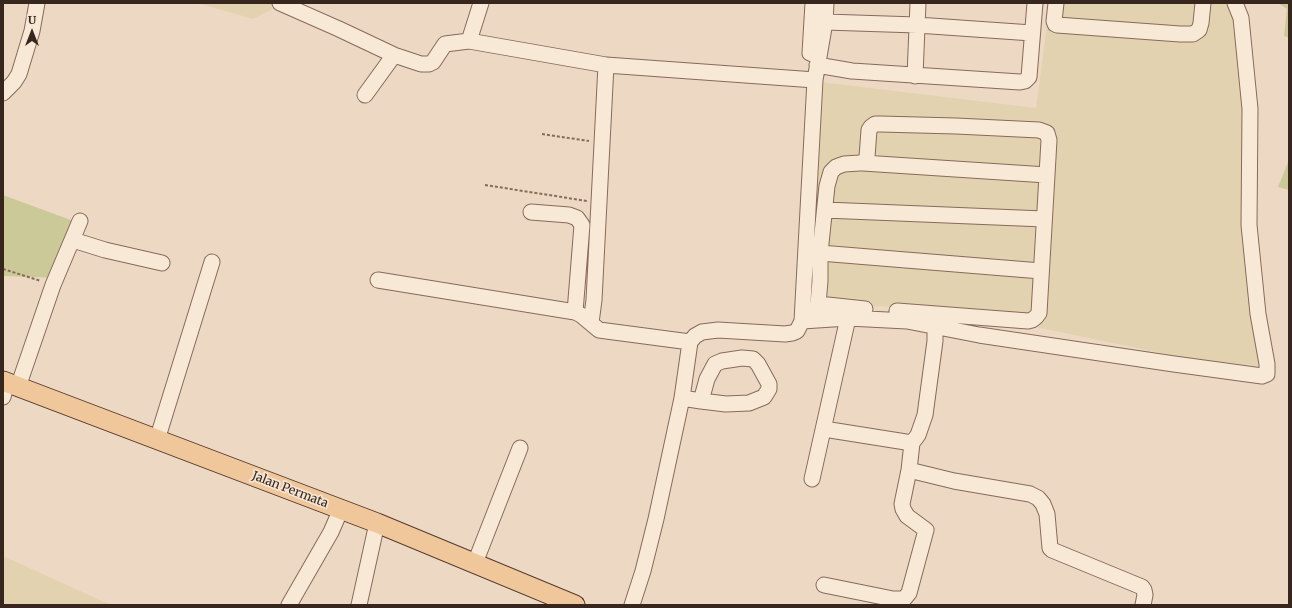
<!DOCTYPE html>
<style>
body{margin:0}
#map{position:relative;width:1292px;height:608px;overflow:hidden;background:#edd9c3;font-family:Merriweather,serif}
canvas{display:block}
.frame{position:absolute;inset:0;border:4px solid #37261e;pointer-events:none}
.north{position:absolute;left:12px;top:12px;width:40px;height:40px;-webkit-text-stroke:3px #f5e5d2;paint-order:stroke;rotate:0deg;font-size:11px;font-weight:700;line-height:16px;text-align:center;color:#37261e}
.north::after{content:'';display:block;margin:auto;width:14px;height:18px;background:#37261e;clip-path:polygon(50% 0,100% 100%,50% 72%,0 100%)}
</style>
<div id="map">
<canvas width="1292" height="608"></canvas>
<div class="frame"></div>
<div class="north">U</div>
</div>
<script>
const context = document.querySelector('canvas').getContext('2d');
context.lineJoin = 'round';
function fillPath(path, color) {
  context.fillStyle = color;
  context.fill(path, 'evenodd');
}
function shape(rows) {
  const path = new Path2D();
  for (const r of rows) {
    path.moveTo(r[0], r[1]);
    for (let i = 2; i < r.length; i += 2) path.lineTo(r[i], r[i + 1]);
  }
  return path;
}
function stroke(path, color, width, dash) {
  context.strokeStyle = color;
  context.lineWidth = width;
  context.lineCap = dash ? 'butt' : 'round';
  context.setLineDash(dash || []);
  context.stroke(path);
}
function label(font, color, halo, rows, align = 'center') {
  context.font = font + ' Merriweather,serif';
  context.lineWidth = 3.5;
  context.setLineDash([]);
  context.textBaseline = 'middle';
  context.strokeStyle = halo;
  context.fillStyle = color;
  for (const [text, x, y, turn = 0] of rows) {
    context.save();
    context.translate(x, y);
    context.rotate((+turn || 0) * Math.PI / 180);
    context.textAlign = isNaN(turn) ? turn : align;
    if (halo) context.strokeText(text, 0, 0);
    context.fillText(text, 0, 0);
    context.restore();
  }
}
const farmland = shape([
 [197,3,285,3,253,19],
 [1050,3,1244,3,1246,10,1257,111,1256,235,1268,339,1276,368,1180,357,1021,324,909,307,859,306,814,309,821,82,1036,108],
 [3,556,111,605,3,605]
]);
const green = shape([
 [1278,3,1289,3,1289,38,1284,36,1287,9],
 [1289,160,1289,190,1278,187],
 [3,195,76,222,62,278,3,276]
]);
const path = shape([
 [542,134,589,141],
 [485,185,587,201],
 [3,269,41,281]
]);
const minor = shape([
 [280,3,339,29,394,55,421,64,429,64,433,62,445,44,469,41,606,65,815,80],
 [813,3,810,53,819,57],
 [1056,3,1054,21,1055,24,1057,25,1180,34,1193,34,1199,30,1201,23,1203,3],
 [825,22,917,25,1032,33],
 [469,41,481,3],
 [817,65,852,71,1020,82,1025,81,1029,77,1035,3],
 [915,76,918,3],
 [3,93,14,82,19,74,32,31,37,3],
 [365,95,394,55],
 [863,163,1047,175],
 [825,210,1044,219],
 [531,212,569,215,577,218,582,225,575,312],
 [73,240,105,250,162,263],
 [820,253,1041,271],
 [378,280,575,312,581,315,599,330,690,342],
 [818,304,865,309],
 [815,320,818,304,820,281,820,253,827,186,831,172,836,167,844,164,860,163,865,161,867,157,869,130,871,127,875,124,880,124,956,126,1039,130,1047,133,1049,140,1047,175,1039,313,1036,317,1032,320,1028,321,897,311],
 [802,321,848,318,907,321,979,335,1174,364,1262,376,1267,374,1267,364,1258,314,1249,225,1250,109,1241,18,1235,3],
 [591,323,594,300,606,65],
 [18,387,53,285,80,221],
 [3,397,7,383],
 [682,398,701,401,726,404,749,403,764,397,769,389,769,384,758,364,753,359,742,358,722,361,715,364,707,379,701,401],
 [824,429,912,443,918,435,925,415,935,341,935,326],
 [157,440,212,262],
 [909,470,954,481,1030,494,1038,498,1043,504,1047,514,1050,548,1052,550,1142,587,1144,590,1145,595,1143,605],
 [812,479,848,318],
 [475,563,520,448],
 [824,585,893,599,904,599,909,593,926,530,907,516,903,509,902,504,909,470,912,443],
 [289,605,331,532,341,509],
 [359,605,377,523],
 [632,605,643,571,656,519,682,398,690,342,695,336,702,332,718,330,785,334,792,333,797,331,802,321,815,80,825,22,826,3]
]);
const major = shape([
 [3,381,377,523,575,605]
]);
const streetNames = [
 ["Jalan Permata",290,490,21]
];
fillPath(farmland, '#e3d2b0');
fillPath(green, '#cbc997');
stroke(minor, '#876a5a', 17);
stroke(major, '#553a2e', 21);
stroke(path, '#876a5a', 2, [3, 2]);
stroke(minor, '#f8e8d6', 15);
stroke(major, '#f0c79b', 19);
label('12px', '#37261e', '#f5e5d2', streetNames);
</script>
